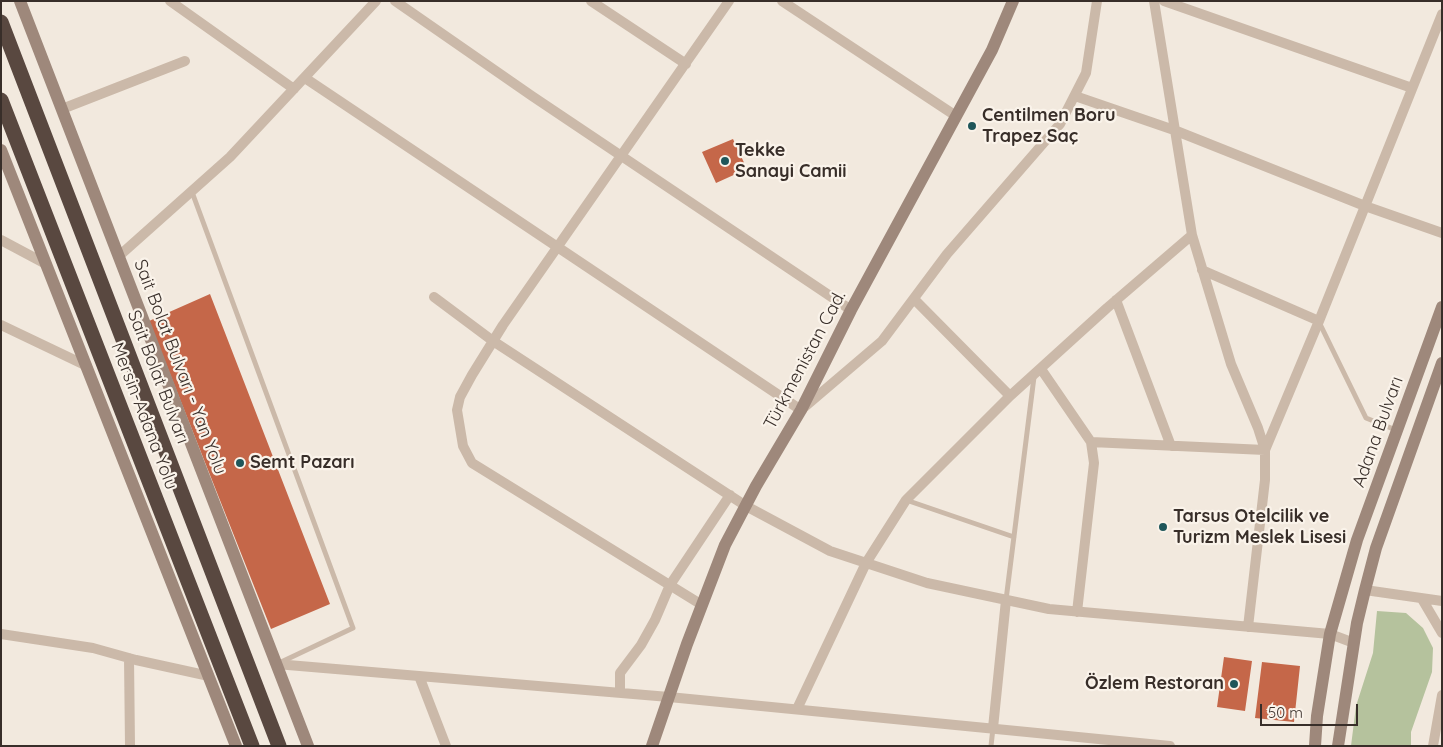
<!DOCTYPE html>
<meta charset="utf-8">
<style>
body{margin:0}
#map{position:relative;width:1443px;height:747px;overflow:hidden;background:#f2e9de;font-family:Quicksand,sans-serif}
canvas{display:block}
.frame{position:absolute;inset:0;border:2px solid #382e29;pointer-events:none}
.scale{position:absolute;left:1260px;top:704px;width:98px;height:22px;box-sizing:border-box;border:2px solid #382e29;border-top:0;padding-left:6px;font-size:15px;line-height:18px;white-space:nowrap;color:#382e29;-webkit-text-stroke:4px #faf3ea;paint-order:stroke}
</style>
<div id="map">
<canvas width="1443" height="747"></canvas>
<div class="frame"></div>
<div class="scale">50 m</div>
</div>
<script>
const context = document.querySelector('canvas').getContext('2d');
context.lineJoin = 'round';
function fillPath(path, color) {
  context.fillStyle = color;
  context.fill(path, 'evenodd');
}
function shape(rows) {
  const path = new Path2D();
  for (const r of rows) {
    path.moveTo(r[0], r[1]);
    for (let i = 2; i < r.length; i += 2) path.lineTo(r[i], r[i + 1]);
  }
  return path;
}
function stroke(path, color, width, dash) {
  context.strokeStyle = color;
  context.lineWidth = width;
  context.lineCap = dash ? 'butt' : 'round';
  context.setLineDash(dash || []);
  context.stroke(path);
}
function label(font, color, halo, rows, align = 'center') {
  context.font = font + ' Quicksand,sans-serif';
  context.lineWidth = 4.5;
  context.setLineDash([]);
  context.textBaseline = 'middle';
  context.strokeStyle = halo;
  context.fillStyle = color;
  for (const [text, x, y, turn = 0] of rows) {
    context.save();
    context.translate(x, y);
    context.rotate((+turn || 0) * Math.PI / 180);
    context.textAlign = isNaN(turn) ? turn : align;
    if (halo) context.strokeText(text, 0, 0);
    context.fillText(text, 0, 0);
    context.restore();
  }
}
const green = shape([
 [1377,611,1406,613,1423,628,1433,648,1432,672,1411,732,1411,746,1351,746,1356,706,1373,653]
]);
const building = shape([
 [733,139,747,169,716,183,702,152],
 [210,294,330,604,271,629,149,321],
 [1224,657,1252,661,1245,711,1217,707],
 [1262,662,1300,666,1294,722,1255,718]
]);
const lane = shape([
 [192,192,353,628,279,663],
 [1319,322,1366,418,1396,430],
 [906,500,1014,537],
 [1006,600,1034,377],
 [991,746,993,728]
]);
const street = shape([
 [170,1,294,89],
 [395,1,532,96,851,310],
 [591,1,686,64],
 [782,1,956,116],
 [1154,1,1192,235,1231,364,1258,428,1265,450,1265,480,1248,627],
 [1164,1,1412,88],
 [305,78,801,410,882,341,947,254,1060,124,1086,73,1097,1],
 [1075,96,1174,130,1365,206,1442,233],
 [62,109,185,61],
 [1,240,46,264],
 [119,256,230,157,376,1],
 [1202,270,1319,321],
 [434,297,493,341,746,506,830,551,927,583,1049,609,1330,634,1354,643],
 [914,299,1010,396],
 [1116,300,1171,446],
 [1,325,87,366],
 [1041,369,1091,442,1094,463,1077,612],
 [1091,442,1265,450,1319,321,1442,14],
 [1365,590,1442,601],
 [1422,599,1442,633],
 [702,605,472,463,463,446,457,410,460,397,472,375,503,325,729,1],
 [1,634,93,648,136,660,209,676],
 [129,658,130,746],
 [276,664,669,697,1170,746],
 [419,676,446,746],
 [620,693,620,673,641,645,655,620,670,585,730,495],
 [797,709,866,563,906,500,1010,396,1107,308,1192,235],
 [993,728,1006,600],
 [1433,746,1442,695]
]);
const secondary = shape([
 [20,1,308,746],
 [1,150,236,746],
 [652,746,687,644,725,545,756,486,801,410,851,310,992,50,1013,1],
 [1315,746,1317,716,1330,634,1357,540,1442,307],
 [1338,746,1357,623,1365,590,1376,548,1442,363]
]);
const highway = shape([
 [1,22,279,746],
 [1,100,252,746]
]);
const markers = [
 [972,126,5,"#1f565a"],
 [725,161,5,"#1f565a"],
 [240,463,5,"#1f565a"],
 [1163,527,5,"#1f565a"],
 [1234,684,5,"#1f565a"]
];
const poiNames = [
 ["Centilmen Boru",982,116],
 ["Trapez Saç",982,137],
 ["Tekke",735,151],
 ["Sanayi Camii",735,172],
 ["Semt Pazarı",250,463],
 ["Tarsus Otelcilik ve",1173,517],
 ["Turizm Meslek Lisesi",1173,538],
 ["Özlem Restoran",1224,684,"right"]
];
const streetNames = [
 ["Türkmenistan Cad.",805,360,-62],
 ["Sait Bolat Bulvarı - Yan Yolu",180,367,69],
 ["Sait Bolat Bulvarı",158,377,69],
 ["Mersin-Adana Yolu",144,416,69],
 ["Adana Bulvarı",1378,432,-70]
];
fillPath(green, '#b5c29d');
fillPath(building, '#c56749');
stroke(lane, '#cbb9a9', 5);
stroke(street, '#cbb9a9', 10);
stroke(secondary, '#9e887b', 12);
stroke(highway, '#594840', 15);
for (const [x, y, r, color] of markers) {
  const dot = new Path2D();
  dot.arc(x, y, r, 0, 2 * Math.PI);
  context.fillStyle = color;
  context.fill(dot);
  stroke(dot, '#faf3ea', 2);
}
label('bold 18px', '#382e29', '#faf3ea', poiNames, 'left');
label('18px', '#382e29', '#faf3ea', streetNames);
</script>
